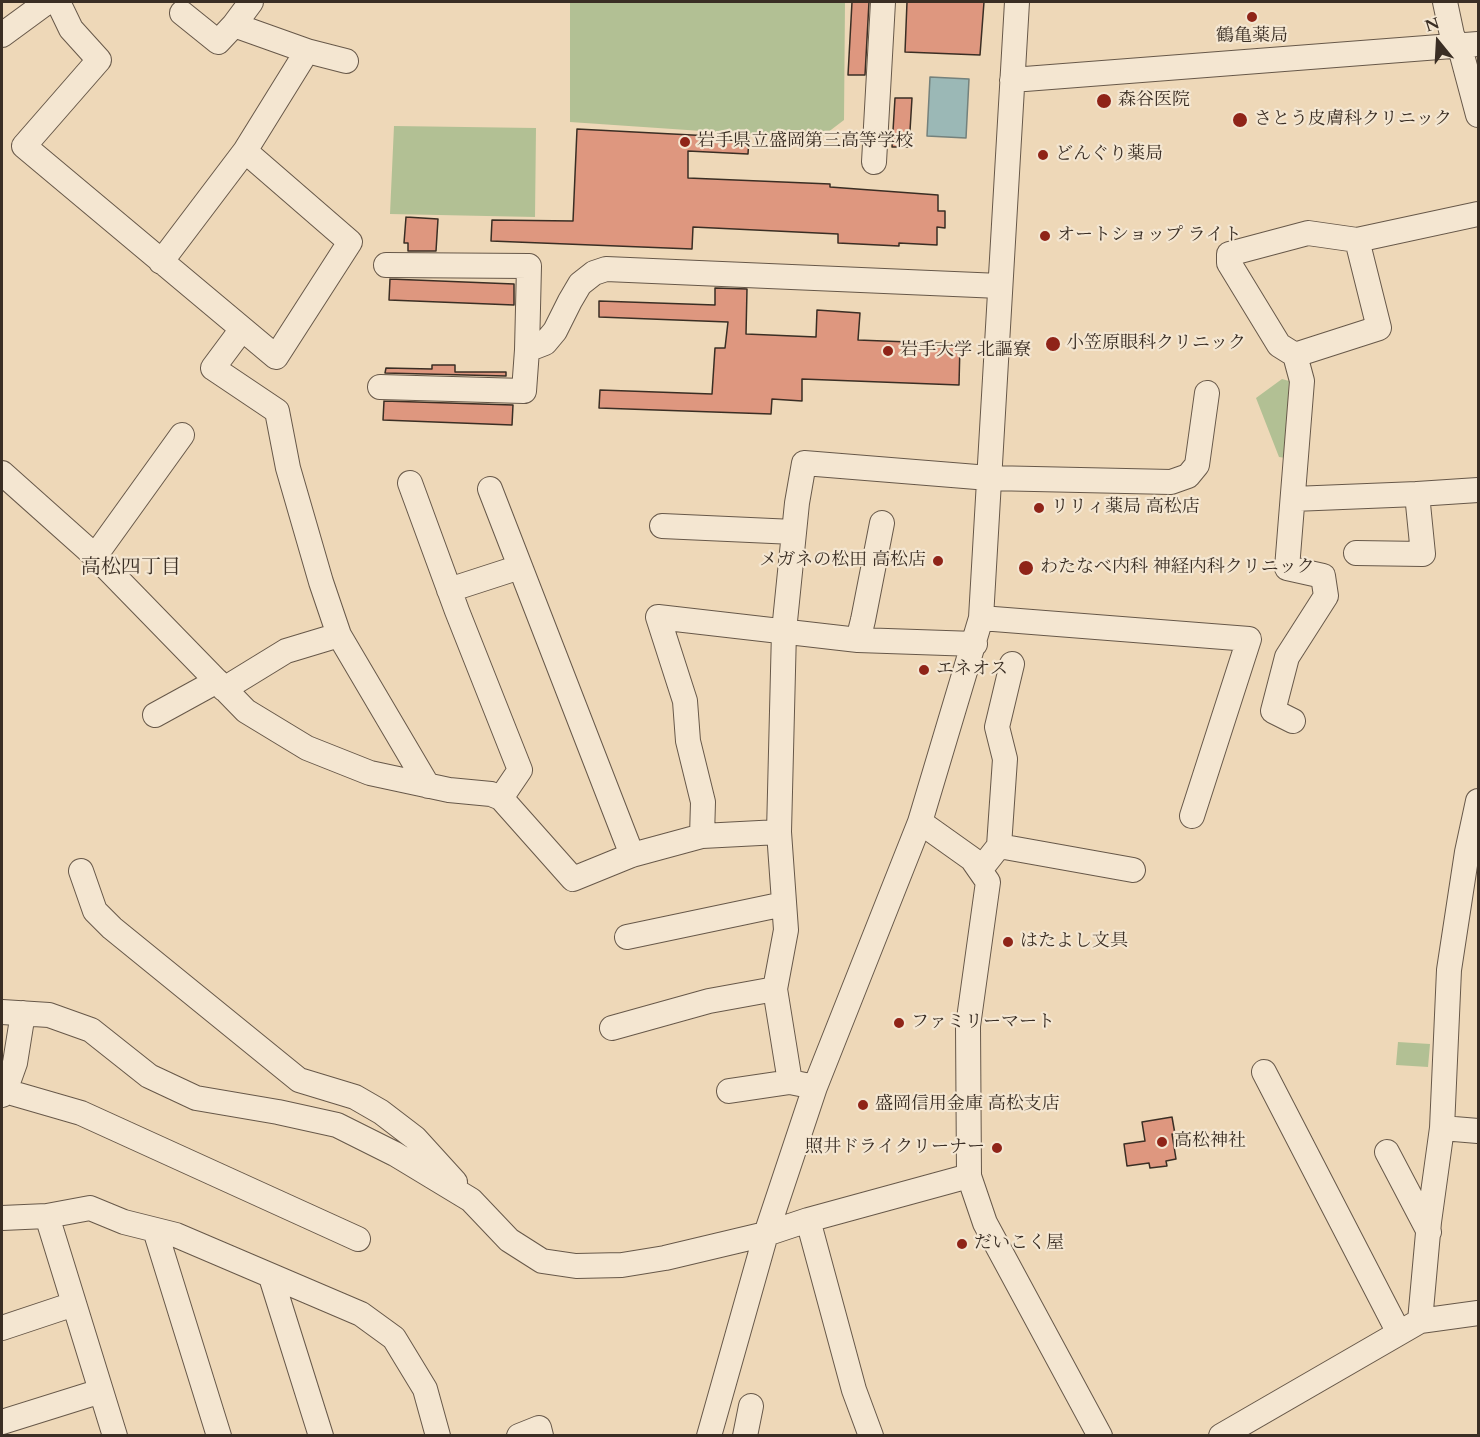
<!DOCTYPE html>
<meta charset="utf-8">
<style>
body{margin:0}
#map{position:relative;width:1480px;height:1437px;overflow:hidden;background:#eed8b8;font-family:Cardo,serif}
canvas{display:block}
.frame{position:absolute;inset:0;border:3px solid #3a2e24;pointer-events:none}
.north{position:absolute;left:1408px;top:12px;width:60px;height:60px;-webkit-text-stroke:4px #f4e6d1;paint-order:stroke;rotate:342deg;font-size:16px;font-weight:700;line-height:24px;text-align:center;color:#3a2e24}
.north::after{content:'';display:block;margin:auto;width:21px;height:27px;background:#3a2e24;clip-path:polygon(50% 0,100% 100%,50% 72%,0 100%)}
</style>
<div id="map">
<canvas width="1480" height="1437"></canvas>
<div class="frame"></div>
<div class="north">N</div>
</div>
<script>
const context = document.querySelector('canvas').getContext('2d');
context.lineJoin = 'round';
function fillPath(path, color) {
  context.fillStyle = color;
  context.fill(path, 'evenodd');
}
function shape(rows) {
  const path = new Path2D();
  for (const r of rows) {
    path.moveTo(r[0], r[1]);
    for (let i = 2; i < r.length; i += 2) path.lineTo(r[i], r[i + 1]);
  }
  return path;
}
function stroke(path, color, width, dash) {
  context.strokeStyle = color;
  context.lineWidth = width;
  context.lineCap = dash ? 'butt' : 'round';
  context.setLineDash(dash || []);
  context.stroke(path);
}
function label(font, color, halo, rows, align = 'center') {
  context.font = font + ' Cardo,"Noto Serif JP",serif';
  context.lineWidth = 4.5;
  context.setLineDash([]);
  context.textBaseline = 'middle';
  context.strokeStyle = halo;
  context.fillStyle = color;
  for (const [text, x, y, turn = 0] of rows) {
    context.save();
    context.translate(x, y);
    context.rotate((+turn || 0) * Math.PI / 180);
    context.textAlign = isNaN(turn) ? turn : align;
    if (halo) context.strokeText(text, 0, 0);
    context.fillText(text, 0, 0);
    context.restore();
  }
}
const green = shape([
 [570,2,845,2,844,120,819,139,570,122],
 [394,126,536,128,535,217,390,214],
 [1282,379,1289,381,1286,458,1279,457,1256,398],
 [1398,1042,1430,1044,1428,1067,1396,1065]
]);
const water = shape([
 [930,77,969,79,966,138,927,136,930,77]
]);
const building = shape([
 [852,2,869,2,865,75,848,75,852,2],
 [907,2,984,2,980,55,905,52,907,2],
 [895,98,912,98,909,147,892,147,895,98],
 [577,129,749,138,748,154,688,151,688,178,830,184,830,187,938,195,938,211,945,211,945,228,937,227,937,245,899,243,899,246,838,243,838,234,693,227,692,249,491,241,492,220,573,221,577,129],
 [406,217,438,219,436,251,408,251,408,243,404,243,406,217],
 [390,279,514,284,514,305,389,300,390,279],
 [715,288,747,289,746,334,816,337,817,310,860,313,858,340,960,344,959,385,802,379,802,401,772,399,771,414,599,408,600,390,712,394,715,348,725,348,728,322,599,317,599,301,715,305,715,288],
 [432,365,455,365,455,372,506,372,506,376,385,373,386,368,432,369,432,365],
 [384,401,513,405,512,425,383,420,384,401],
 [1172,1117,1175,1134,1172,1134,1176,1159,1166,1161,1167,1166,1150,1168,1149,1163,1127,1166,1124,1144,1145,1141,1142,1122,1172,1117]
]);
const minor = shape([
 [58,2,71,29,99,60,24,146,276,357,350,242,245,151,307,51,234,25,251,2],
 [1445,2,1452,35,1462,55,1478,115],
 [182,13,218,42,234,25],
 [2,35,47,2],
 [307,51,346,61],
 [1012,80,1478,44],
 [874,162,883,2],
 [161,262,245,151],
 [242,329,213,368,277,411,288,468,321,582,339,635,428,786],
 [527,350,545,343,555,331,570,301,580,284,594,273,606,269,1000,286],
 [1295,355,1379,328,1357,240],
 [380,387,524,391,527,350,529,266,386,265],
 [2,473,95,556,246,711,307,748,370,773,449,790,491,794,501,798,573,879,632,855,702,836,779,832,786,930,775,989,790,1082,815,1087],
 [410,483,457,611,520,770,501,798],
 [490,489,632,855],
 [1293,499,1417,494],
 [662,526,794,532],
 [1356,553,1423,554,1417,494,1478,490],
 [95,556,182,435],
 [449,590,520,567],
 [981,618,1249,639,1192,816],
 [858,640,863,620,882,523],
 [224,689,286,651,339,635],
 [155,715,217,681],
 [1293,721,1273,711,1287,657,1326,596,1323,576,1287,568,1302,381,1295,355,1279,345,1229,263,1229,254,1308,233,1357,240,1478,214],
 [920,822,972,859,988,882,968,1026,969,1176,985,1223,1100,1436],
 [779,832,784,631,797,503,804,463,989,478,1171,482,1188,476,1197,465,1207,393],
 [702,836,703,802,688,741,685,701,658,617,858,640,975,644],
 [999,846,1133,870],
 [980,870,999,846,1005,759,997,727,1012,664],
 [81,871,95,911,112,928,299,1080,355,1097,381,1112,415,1138,455,1182],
 [627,937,784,904],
 [2,1012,49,1015,91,1030,149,1076,196,1098,278,1112,337,1125,395,1154,471,1200,509,1240,542,1261,576,1266,622,1265,665,1258,766,1234,808,1220,969,1176],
 [612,1028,709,1001,775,989],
 [1264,1072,1399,1333],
 [5,1091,81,1113,358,1239],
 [729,1091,790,1082],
 [2,1095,5,1091,15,1063,23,1013],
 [1442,1128,1478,1131],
 [1387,1152,1429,1232],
 [47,1216,115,1436],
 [2,1218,47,1216,90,1208,124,1222,176,1235,361,1314,394,1338,425,1389,438,1436],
 [808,1220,854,1390,871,1436],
 [155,1230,219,1436],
 [271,1277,321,1436],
 [1420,1321,1429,1222,1442,1128,1449,970,1467,852,1478,801],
 [2,1328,74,1304],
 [2,1422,101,1391],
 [519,1436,539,1428,541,1436],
 [709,1436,766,1234,815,1087,920,822,981,618,1017,2],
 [745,1436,751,1406],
 [1221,1436,1420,1321,1478,1313]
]);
const markers = [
 [1252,17,6,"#8f2418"],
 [1104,101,8,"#8f2418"],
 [1240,120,8,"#8f2418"],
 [685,142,6,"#8f2418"],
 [1043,155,6,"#8f2418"],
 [1045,236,6,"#8f2418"],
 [1053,344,8,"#8f2418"],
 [888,351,6,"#8f2418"],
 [1039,508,6,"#8f2418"],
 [938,561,6,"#8f2418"],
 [1026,568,8,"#8f2418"],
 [924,670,6,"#8f2418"],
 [1008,942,6,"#8f2418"],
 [899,1023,6,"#8f2418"],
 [863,1105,6,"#8f2418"],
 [1162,1142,6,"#8f2418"],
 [997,1148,6,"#8f2418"],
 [962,1244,6,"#8f2418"]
];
const poiNames = [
 ["鶴亀薬局",1252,37,"center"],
 ["森谷医院",1118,101],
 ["さとう皮膚科クリニック",1254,120],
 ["岩手県立盛岡第三高等学校",697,142],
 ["どんぐり薬局",1055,155],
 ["オートショップ ライト",1057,236],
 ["小笠原眼科クリニック",1066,344],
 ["岩手大学 北謳寮",900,351],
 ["リリィ薬局 高松店",1051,508],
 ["メガネの松田 高松店",926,561,"right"],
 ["わたなべ内科 神経内科クリニック",1040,568],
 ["エネオス",936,670],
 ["はたよし文具",1020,942],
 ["ファミリーマート",911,1023],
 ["盛岡信用金庫 高松支店",875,1105],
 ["高松神社",1174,1142],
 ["照井ドライクリーナー",985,1148,"right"],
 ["だいこく屋",974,1244]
];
const neighbourhoodNames = [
 ["高松四丁目",131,568]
];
fillPath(green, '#b2c094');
fillPath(water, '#9bb8b6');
stroke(water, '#74817c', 1.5);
fillPath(building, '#de977f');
stroke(building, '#3a2e24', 1.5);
stroke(minor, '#675849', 26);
stroke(minor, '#f4e6d1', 24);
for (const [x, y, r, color] of markers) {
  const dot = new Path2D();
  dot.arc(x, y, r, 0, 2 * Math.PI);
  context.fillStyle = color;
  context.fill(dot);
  stroke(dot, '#f4e6d1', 2);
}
label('18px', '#3a2e24', '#f4e6d1', poiNames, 'left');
label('20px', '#3a2e24', '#f4e6d1', neighbourhoodNames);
</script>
